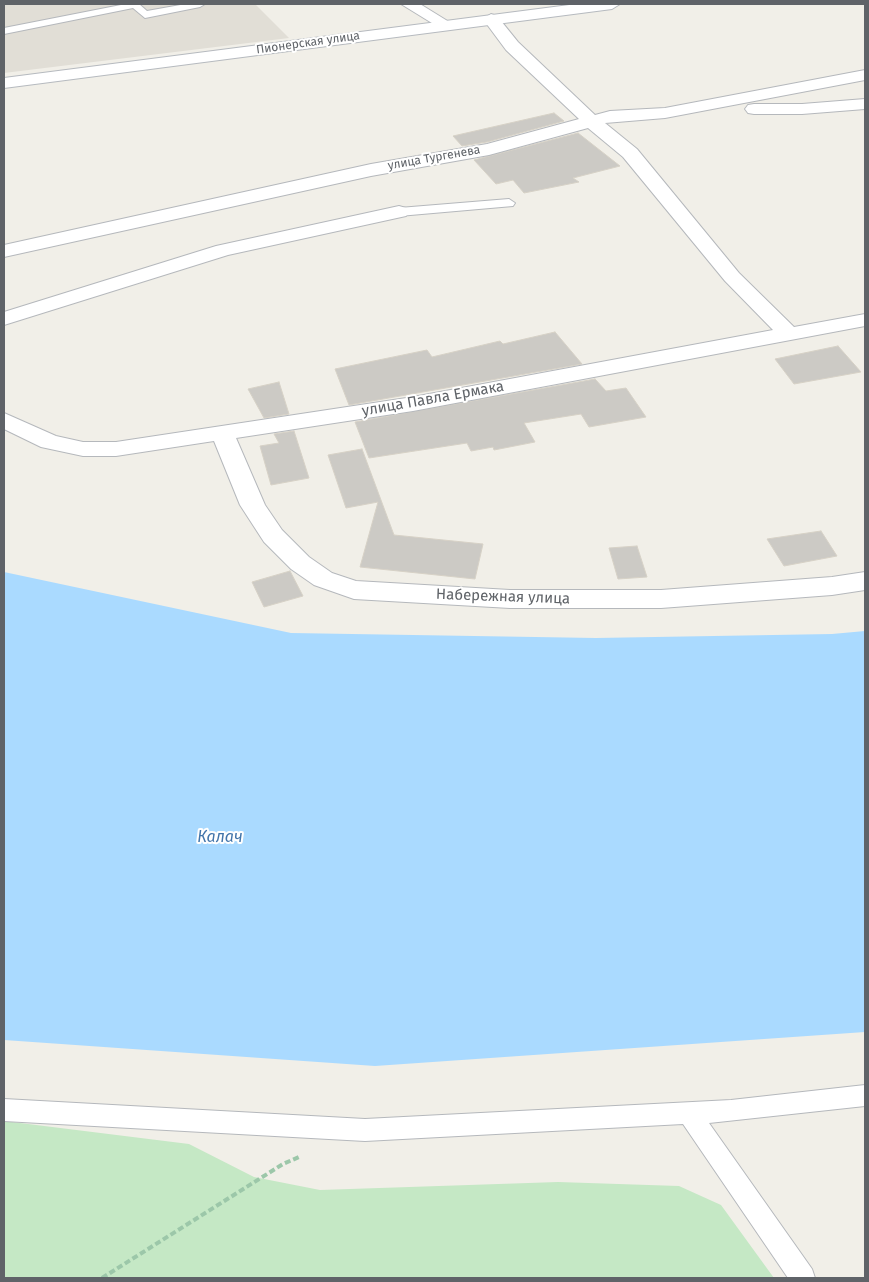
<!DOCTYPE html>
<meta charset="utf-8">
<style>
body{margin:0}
#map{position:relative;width:869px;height:1282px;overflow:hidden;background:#f1efe8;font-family:"Fira Sans",sans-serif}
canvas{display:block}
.frame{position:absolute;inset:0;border:5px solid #5f6368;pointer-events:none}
</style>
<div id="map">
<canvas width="869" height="1282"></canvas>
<div class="frame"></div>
</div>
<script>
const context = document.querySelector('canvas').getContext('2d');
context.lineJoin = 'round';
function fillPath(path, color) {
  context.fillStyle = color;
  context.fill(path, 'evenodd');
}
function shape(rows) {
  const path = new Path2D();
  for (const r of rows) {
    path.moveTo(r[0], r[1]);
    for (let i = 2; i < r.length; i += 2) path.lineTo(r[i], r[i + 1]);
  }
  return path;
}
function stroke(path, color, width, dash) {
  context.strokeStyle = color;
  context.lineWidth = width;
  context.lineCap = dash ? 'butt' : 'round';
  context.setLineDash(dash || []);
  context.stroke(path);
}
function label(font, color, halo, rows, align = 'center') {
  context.font = font + ' "Fira Sans",sans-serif';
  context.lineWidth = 4;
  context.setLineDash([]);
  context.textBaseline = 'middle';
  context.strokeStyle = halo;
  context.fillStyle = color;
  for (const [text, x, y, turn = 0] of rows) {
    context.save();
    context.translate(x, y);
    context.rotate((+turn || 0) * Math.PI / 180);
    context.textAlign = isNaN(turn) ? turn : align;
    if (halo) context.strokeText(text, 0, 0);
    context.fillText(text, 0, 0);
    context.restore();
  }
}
const education = shape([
 [4,4,255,4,289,38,4,73]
]);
const green = shape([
 [4,1121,189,1144,254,1177,320,1190,558,1182,679,1186,721,1205,774,1278,4,1278]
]);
const water = shape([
 [4,572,291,633,596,638,832,634,865,631,865,1032,375,1066,4,1040]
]);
const building = shape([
 [554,113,564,121,487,142,462,146,453,136,554,113],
 [578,133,620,166,573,178,579,182,524,193,513,180,496,184,474,160,578,133],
 [555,332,582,364,349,405,335,369,427,350,432,357,500,341,503,344,555,332],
 [838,346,861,372,794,384,775,359,838,346],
 [595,379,606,391,626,388,646,417,589,427,581,414,524,423,535,442,494,450,493,447,471,451,467,443,369,458,355,422,595,379],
 [279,382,289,414,264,418,248,389,279,382],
 [294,431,309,478,271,485,260,446,279,443,274,434,294,431],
 [362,449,394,535,483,544,475,579,360,567,378,502,346,508,328,455,362,449],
 [821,531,837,556,784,566,767,539,821,531],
 [637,546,647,577,618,579,609,548,637,546],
 [290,571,303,596,264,607,252,582,290,571]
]);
const path = shape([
 [102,1278,283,1164,299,1157]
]);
const lane = shape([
 [126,4,139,4,147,11,186,4,205,4,200,7,145,18,133,8,4,34,4,28,126,4],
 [509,199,515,203,513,206,399,216,393,212,399,208,509,199],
 [865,1085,865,1106,709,1123,812,1269,815,1278,788,1278,683,1124,365,1141,4,1121,4,1099,365,1119,731,1100,865,1085]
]);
const street = shape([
 [401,4,420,4,454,25,446,30,440,28,401,4],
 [491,14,497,16,518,42,595,115,610,111,665,108,865,70,865,80,665,118,605,123,637,149,739,273,794,327,865,314,865,326,413,411,236,438,265,505,282,530,309,557,332,573,356,581,510,590,661,590,832,577,865,572,865,590,832,595,661,608,510,608,354,599,314,585,291,569,264,542,240,505,214,441,116,456,83,456,41,447,4,429,4,413,56,436,83,442,116,442,413,397,773,330,725,281,623,157,588,128,489,155,371,176,4,257,4,245,371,164,487,144,579,119,506,50,483,19,491,14],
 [865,99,865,109,802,114,754,114,748,113,745,109,748,105,754,104,802,104,865,99],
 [399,206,406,208,409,212,406,216,228,255,4,325,4,312,216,246,399,206]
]);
const secondary = shape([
 [577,4,620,4,612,9,4,88,4,78,577,4]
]);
const farStreetnames = [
 ["Пионерская улица",308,43,-8],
 ["улица Тургенева",434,158,-10]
];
const streetNames = [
 ["улица Павла Ермака",433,399,-10],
 ["Набережная улица",503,597,2]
];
const waterNames = [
 ["Калач",220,838]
];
fillPath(education, '#e1ded6');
fillPath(green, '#c5e8c5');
fillPath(water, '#aadaff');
fillPath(building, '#cccac5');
stroke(building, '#d6d1c6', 1);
stroke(lane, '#b5b8bc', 2);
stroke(street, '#b5b8bc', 2);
stroke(secondary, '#b6babf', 2);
stroke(path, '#9cc7a9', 4, [6, 3]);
fillPath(lane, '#fff');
fillPath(street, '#fff');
fillPath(secondary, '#fff');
label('12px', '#5f6368', '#fff', farStreetnames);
label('15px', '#5f6368', '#fff', streetNames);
label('italic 16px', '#4174aa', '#fff', waterNames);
</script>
